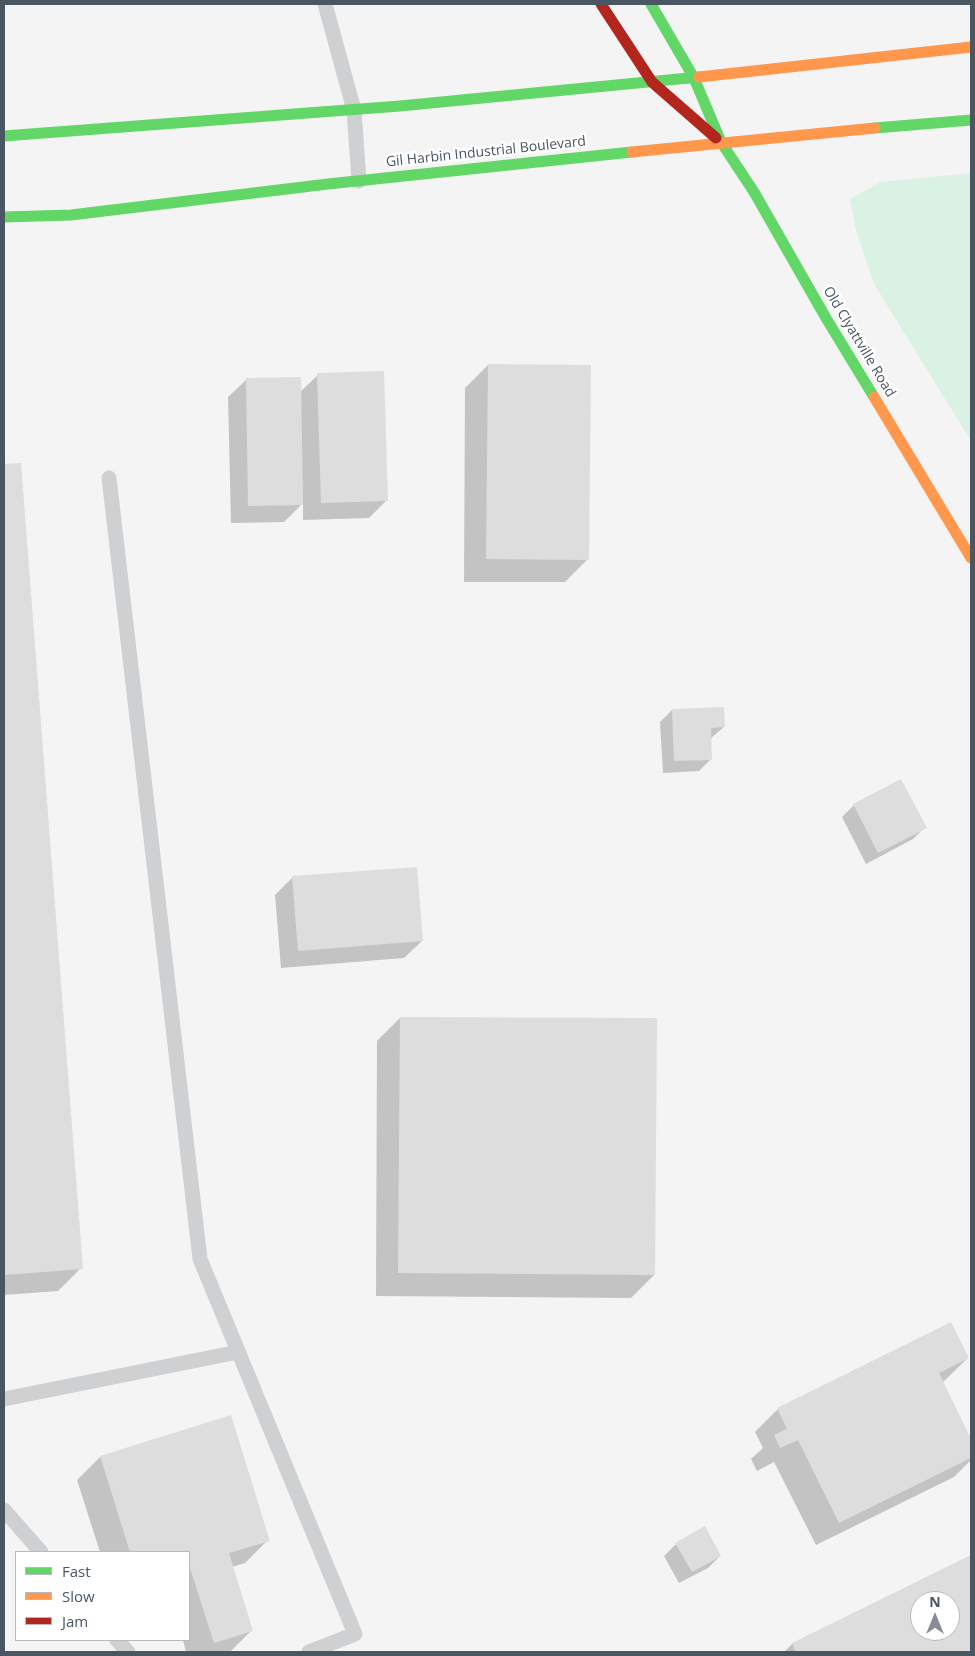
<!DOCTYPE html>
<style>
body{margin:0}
#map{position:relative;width:975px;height:1656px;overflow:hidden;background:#f4f4f4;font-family:"Open Sans",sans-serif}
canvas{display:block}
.frame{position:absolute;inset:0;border:5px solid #4a5661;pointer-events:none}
.legend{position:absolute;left:15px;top:1551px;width:175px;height:90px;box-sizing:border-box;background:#fff;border:1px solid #b7bbc0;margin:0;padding:6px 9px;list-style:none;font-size:15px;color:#4a5661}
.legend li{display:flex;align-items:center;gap:10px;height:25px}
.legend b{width:25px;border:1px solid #b7bbc0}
.north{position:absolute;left:910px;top:1591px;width:50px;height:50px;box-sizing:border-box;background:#fff;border:1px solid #b7bbc0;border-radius:50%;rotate:0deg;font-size:14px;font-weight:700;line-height:20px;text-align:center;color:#4a5661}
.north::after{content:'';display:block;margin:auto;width:18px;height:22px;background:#868d94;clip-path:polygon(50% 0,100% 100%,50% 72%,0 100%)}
</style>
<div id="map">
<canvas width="975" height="1656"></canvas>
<div class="frame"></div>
<ul class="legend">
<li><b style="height:6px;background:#63d668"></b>Fast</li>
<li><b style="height:6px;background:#ff974d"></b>Slow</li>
<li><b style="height:6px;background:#b3261e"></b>Jam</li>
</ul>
<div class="north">N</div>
</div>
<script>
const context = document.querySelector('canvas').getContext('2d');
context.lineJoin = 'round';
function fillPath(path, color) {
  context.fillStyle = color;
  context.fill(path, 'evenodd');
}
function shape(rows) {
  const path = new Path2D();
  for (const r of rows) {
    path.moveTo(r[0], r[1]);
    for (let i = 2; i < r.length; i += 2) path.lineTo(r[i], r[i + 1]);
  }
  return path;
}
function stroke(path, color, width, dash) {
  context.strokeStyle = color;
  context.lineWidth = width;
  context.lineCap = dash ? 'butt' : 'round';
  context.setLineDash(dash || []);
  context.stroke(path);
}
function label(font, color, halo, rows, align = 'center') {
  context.font = font + ' "Open Sans",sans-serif';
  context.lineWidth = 5;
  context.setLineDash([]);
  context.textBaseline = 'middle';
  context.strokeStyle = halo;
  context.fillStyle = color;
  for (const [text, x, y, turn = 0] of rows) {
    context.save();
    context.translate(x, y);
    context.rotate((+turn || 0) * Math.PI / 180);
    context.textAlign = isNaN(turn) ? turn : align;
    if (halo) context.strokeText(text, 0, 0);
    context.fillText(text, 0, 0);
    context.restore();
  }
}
const green = shape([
 [971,173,971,441,874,284,856,230,850,199,880,182]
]);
const shadow = shape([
 [488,365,588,559,565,582,464,582,465,388],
 [318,375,387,500,369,518,303,520,303,503,284,522,231,523,228,397,246,380,300,392],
 [20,464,81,1268,58,1291,4,1295,4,465],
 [672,710,724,727,710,739,711,759,699,771,663,773,660,722],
 [854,805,925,827,913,839,866,864,842,817],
 [293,877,422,941,404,958,281,968,275,895],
 [400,1018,654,1275,631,1298,376,1296,377,1041],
 [968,1358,942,1383,971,1441,971,1460,954,1477,816,1545,774,1462,757,1471,751,1459,763,1448,755,1432,778,1409],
 [100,1457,268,1540,245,1563,232,1567,252,1630,230,1652,186,1652,183,1640,189,1640,189,1552,100,1552,77,1480],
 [676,1544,720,1556,708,1568,679,1583,664,1556],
 [971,1557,971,1652,784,1652,792,1644],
 [920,1601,950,1601,950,1631,920,1631]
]);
const building = shape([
 [488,364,591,365,589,560,486,559],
 [384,371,388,501,321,503,317,373],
 [301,377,303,505,248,506,246,378],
 [21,463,83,1269,4,1275,4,464],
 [724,707,725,727,711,728,712,760,674,761,672,709],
 [901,779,927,828,878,853,853,804],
 [417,867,423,941,298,951,292,876],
 [400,1017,657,1018,655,1275,398,1273],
 [951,1322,969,1358,939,1373,971,1439,971,1458,839,1523,798,1440,780,1448,774,1435,787,1429,777,1408],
 [231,1415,270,1541,229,1553,253,1631,214,1643,190,1568,189,1568,189,1552,130,1552,100,1456],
 [705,1526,721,1556,692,1572,675,1543],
 [971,1555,971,1652,796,1652,792,1643],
 [920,1601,950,1601,950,1631,920,1631]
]);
const lane = shape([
 [325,4,354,110,359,181],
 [109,478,200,1259,355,1634,309,1652],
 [4,1399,238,1352],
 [4,1510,41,1552],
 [117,1640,128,1652]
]);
const fast = shape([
 [651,4,694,78,721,142,754,192,826,318,874,397],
 [875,128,971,120],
 [4,136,400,106,699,77],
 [4,217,71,215,328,184,632,152]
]);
const slow = shape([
 [699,77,971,47],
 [632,152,875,128],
 [874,397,971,558]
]);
const jam = shape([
 [601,4,652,82,716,138]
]);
const streetNames = [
 ["Gil Harbin Industrial Boulevard",486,152,-6],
 ["Old Clyattville Road",859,342,59]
];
fillPath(green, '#d9f2e3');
fillPath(shadow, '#0003');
fillPath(building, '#ddddde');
stroke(lane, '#ced0d2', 15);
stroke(fast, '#63d668', 11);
stroke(slow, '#ff974d', 11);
stroke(jam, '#b3261e', 11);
label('14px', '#4a5661', '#fff', streetNames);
</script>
